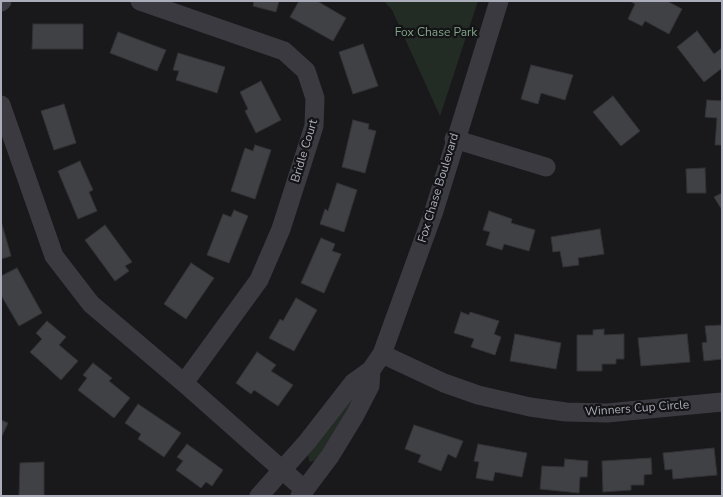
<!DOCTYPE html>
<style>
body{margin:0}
#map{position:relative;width:723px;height:497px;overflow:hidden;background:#19191b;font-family:"Nunito Sans",sans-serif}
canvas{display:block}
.frame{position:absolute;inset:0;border:2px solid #abadba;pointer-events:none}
</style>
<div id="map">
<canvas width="723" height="497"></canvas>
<div class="frame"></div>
</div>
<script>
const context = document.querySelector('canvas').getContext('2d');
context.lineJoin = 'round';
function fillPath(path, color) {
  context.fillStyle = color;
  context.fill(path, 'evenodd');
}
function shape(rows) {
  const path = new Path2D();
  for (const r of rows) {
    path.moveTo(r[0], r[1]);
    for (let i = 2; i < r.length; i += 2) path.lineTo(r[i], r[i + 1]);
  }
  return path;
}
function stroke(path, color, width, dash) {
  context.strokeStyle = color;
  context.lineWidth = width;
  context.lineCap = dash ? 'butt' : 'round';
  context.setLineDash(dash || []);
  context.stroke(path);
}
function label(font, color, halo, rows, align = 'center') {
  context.font = font + ' "Nunito Sans",sans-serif';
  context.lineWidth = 4.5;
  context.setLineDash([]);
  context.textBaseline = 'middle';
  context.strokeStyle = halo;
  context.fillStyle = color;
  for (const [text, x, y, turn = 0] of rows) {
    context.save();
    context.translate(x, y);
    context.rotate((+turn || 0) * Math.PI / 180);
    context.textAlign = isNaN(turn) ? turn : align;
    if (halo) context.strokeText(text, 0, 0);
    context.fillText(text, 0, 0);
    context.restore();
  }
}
const green = shape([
 [384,1,478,1,440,116,392,10],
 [363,384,318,458,312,462,309,461,308,455]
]);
const building = shape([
 [254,1,279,1,276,12,253,6,254,1],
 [299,1,317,1,346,18,333,41,290,17,299,1],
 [630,1,667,1,682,9,669,34,645,21,642,26,628,19,635,4,630,1],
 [33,24,83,24,83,49,32,49,33,24],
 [697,31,714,54,722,48,722,68,704,82,677,47,697,31],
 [118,32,166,50,157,71,110,53,118,32],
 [363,44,378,86,353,94,339,52,363,44],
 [178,53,225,67,217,93,176,80,179,71,173,70,178,53],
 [531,65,573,75,565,100,541,93,538,104,521,99,531,65],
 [261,81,281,120,256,133,245,111,248,109,240,92,261,81],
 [613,96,640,131,621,146,593,112,613,96],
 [707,100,722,101,722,145,715,145,717,118,705,117,707,100],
 [64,104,76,143,54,150,41,111,64,104],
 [353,120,369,124,368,129,376,131,365,173,342,167,353,120],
 [255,145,271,150,255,199,231,191,245,148,253,151,255,145],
 [80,161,93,190,89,192,97,211,78,219,58,171,80,161],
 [705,168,706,193,687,193,686,169,705,168],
 [337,183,357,190,344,232,320,224,325,209,328,211,337,183],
 [722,193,722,210,714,197,722,193],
 [234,210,248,216,229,263,207,255,223,214,231,217,234,210],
 [489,211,512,219,511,223,535,230,529,251,504,244,502,250,486,245,490,232,483,230,489,211],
 [1,221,11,256,1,259,1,221],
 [105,225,132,262,125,266,129,271,115,281,85,240,105,225],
 [600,229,604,254,578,258,579,265,563,267,560,251,553,252,551,237,600,229],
 [321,238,335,244,332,251,341,254,324,293,301,283,321,238],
 [191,263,214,278,186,319,164,304,191,263],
 [17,268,42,313,19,326,1,295,1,276,17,268],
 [296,298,317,310,294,351,269,338,280,319,283,321,296,298],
 [461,312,469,315,470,312,499,321,494,334,501,337,495,355,471,347,474,339,454,333,461,312],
 [47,321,66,337,59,345,78,361,61,380,30,352,42,339,36,333,47,321],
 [722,325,722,359,704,361,702,343,707,342,705,326,722,325],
 [604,329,604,335,624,334,624,359,616,359,616,364,602,364,602,371,577,371,577,335,593,335,593,330,604,329],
 [515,334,561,343,556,369,510,361,515,334],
 [687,334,690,362,641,366,638,338,687,334],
 [257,352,276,365,271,371,293,385,278,406,254,390,251,394,236,383,257,352],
 [93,363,112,378,109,381,130,398,114,418,78,390,87,378,83,375,93,363],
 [138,404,181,433,164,457,138,439,141,434,125,423,138,404],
 [1,420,8,423,1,438,1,420],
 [414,425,463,441,456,458,448,454,441,471,418,462,421,455,405,449,414,425],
 [187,444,223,470,212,486,206,482,201,488,176,470,183,461,177,457,187,444],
 [478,444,527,453,522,477,495,472,493,481,476,478,479,462,474,461,478,444],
 [714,448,717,475,673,479,672,469,665,470,663,453,714,448],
 [651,458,652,474,644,475,644,485,631,485,631,490,603,492,602,461,651,458],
 [565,459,588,461,587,477,580,477,579,493,540,489,542,466,564,467,565,459],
 [44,462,44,496,19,496,20,463,44,462]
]);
const minor = shape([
 [1,2,2,1],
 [1,105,54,256,91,304,184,383,259,280,281,229,314,126,315,98,306,71,284,51,140,1],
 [454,139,546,167],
 [382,354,444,383,478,395,530,407,566,412,607,413,722,402],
 [184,383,305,490],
 [259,496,307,442,353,383,371,370,382,354,434,211,499,1],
 [300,496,330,456,355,415,370,386,371,370]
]);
const parkNames = [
 ["Fox Chase Park",436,33]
];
const streetNames = [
 ["Bridle Court",305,151,-73],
 ["Fox Chase Boulevard",439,188,-73],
 ["Winners Cup Circle",637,409,-4]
];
fillPath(green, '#232b25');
fillPath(building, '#404145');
stroke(building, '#333337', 1);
stroke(minor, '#3a3a40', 19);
label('12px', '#82a58b', '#141416', parkNames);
label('12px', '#abadba', '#141416', streetNames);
</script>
